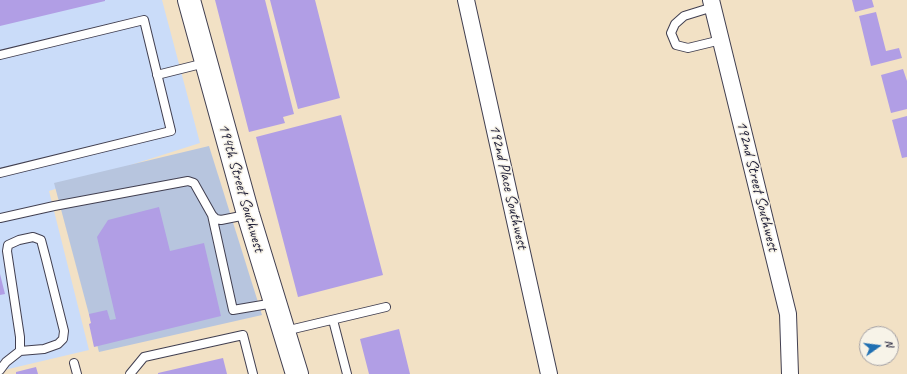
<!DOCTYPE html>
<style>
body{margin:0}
#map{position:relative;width:907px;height:374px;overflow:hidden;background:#f2e1c5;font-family:Caveat,sans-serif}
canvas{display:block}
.north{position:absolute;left:859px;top:326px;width:40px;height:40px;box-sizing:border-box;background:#f7f3e8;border:1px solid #a29fa3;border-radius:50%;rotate:76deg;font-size:11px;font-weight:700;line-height:16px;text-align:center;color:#22223b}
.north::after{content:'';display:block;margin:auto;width:14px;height:18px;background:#1f6fb2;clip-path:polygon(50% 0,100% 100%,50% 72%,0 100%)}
</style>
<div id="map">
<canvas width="907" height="374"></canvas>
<div class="north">N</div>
</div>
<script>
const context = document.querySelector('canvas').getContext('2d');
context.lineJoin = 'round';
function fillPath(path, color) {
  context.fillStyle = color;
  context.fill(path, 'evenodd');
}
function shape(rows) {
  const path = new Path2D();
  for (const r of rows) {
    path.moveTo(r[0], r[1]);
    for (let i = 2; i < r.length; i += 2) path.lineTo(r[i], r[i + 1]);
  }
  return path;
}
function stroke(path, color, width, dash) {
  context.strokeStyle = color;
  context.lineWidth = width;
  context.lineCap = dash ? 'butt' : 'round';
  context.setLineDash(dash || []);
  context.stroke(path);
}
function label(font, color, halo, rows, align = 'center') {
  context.font = font + ' Caveat,sans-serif';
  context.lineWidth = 3;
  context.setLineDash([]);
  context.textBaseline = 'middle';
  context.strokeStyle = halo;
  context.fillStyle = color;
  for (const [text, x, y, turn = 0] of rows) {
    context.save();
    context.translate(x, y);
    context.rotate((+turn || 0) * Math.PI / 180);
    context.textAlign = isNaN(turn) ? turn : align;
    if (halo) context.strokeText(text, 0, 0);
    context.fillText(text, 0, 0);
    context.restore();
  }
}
const built = shape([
 [0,0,162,0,200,143,49,191,89,350,0,371]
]);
const industrial = shape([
 [209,146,262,315,99,352,54,183]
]);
const building = shape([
 [0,0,105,0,105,1,0,26],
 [215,0,265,0,294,114,283,117,285,123,249,132],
 [270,0,315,0,340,98,298,109],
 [852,0,872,0,874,7,855,12],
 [876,12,886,51,899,48,902,58,871,66,859,16],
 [903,69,907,81,907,109,891,113,881,75],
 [341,115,383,275,298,297,256,137],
 [907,116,907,157,902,158,892,120],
 [159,207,170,251,204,243,221,316,94,347,89,324,91,323,89,314,107,310,110,320,116,319,97,237,108,220],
 [0,274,5,294,0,295],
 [399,329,410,374,369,374,360,339],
 [223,358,227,374,158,374,158,373],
 [36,367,38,374,16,374,16,372]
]);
const lane = shape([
 [713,7,684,16,675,24,671,33,676,45,688,48,721,40],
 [0,55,144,20,171,131,0,173],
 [157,75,205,63],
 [212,215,233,310,274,303],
 [0,218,54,206,188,181,194,183,212,215,216,219,221,220,246,215],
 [333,320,347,374],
 [285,331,386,307],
 [74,363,77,374],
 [0,370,6,362,20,351,44,349,58,344,63,339,64,331,46,259,41,240,33,237,19,240,8,245,7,251,20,337,20,351],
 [130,374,144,357,243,335,253,374]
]);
const street = shape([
 [466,0,549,374],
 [711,0,788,314,790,374]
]);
const secondary = shape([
 [189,0,248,214,297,374]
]);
const streetNames = [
 ["192nd Street Southwest",757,186,76],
 ["192nd Place Southwest",508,187,77],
 ["194th Street Southwest",241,188,74]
];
fillPath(built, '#cadcf9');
fillPath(industrial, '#b7c5de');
fillPath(building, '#b19ee5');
stroke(lane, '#413f50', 10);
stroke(street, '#413f50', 18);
stroke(secondary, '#413f50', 24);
stroke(lane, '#fff', 8);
stroke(street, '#fff', 16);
stroke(secondary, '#fff', 22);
label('16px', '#22223b', '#f7f3e8', streetNames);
</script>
